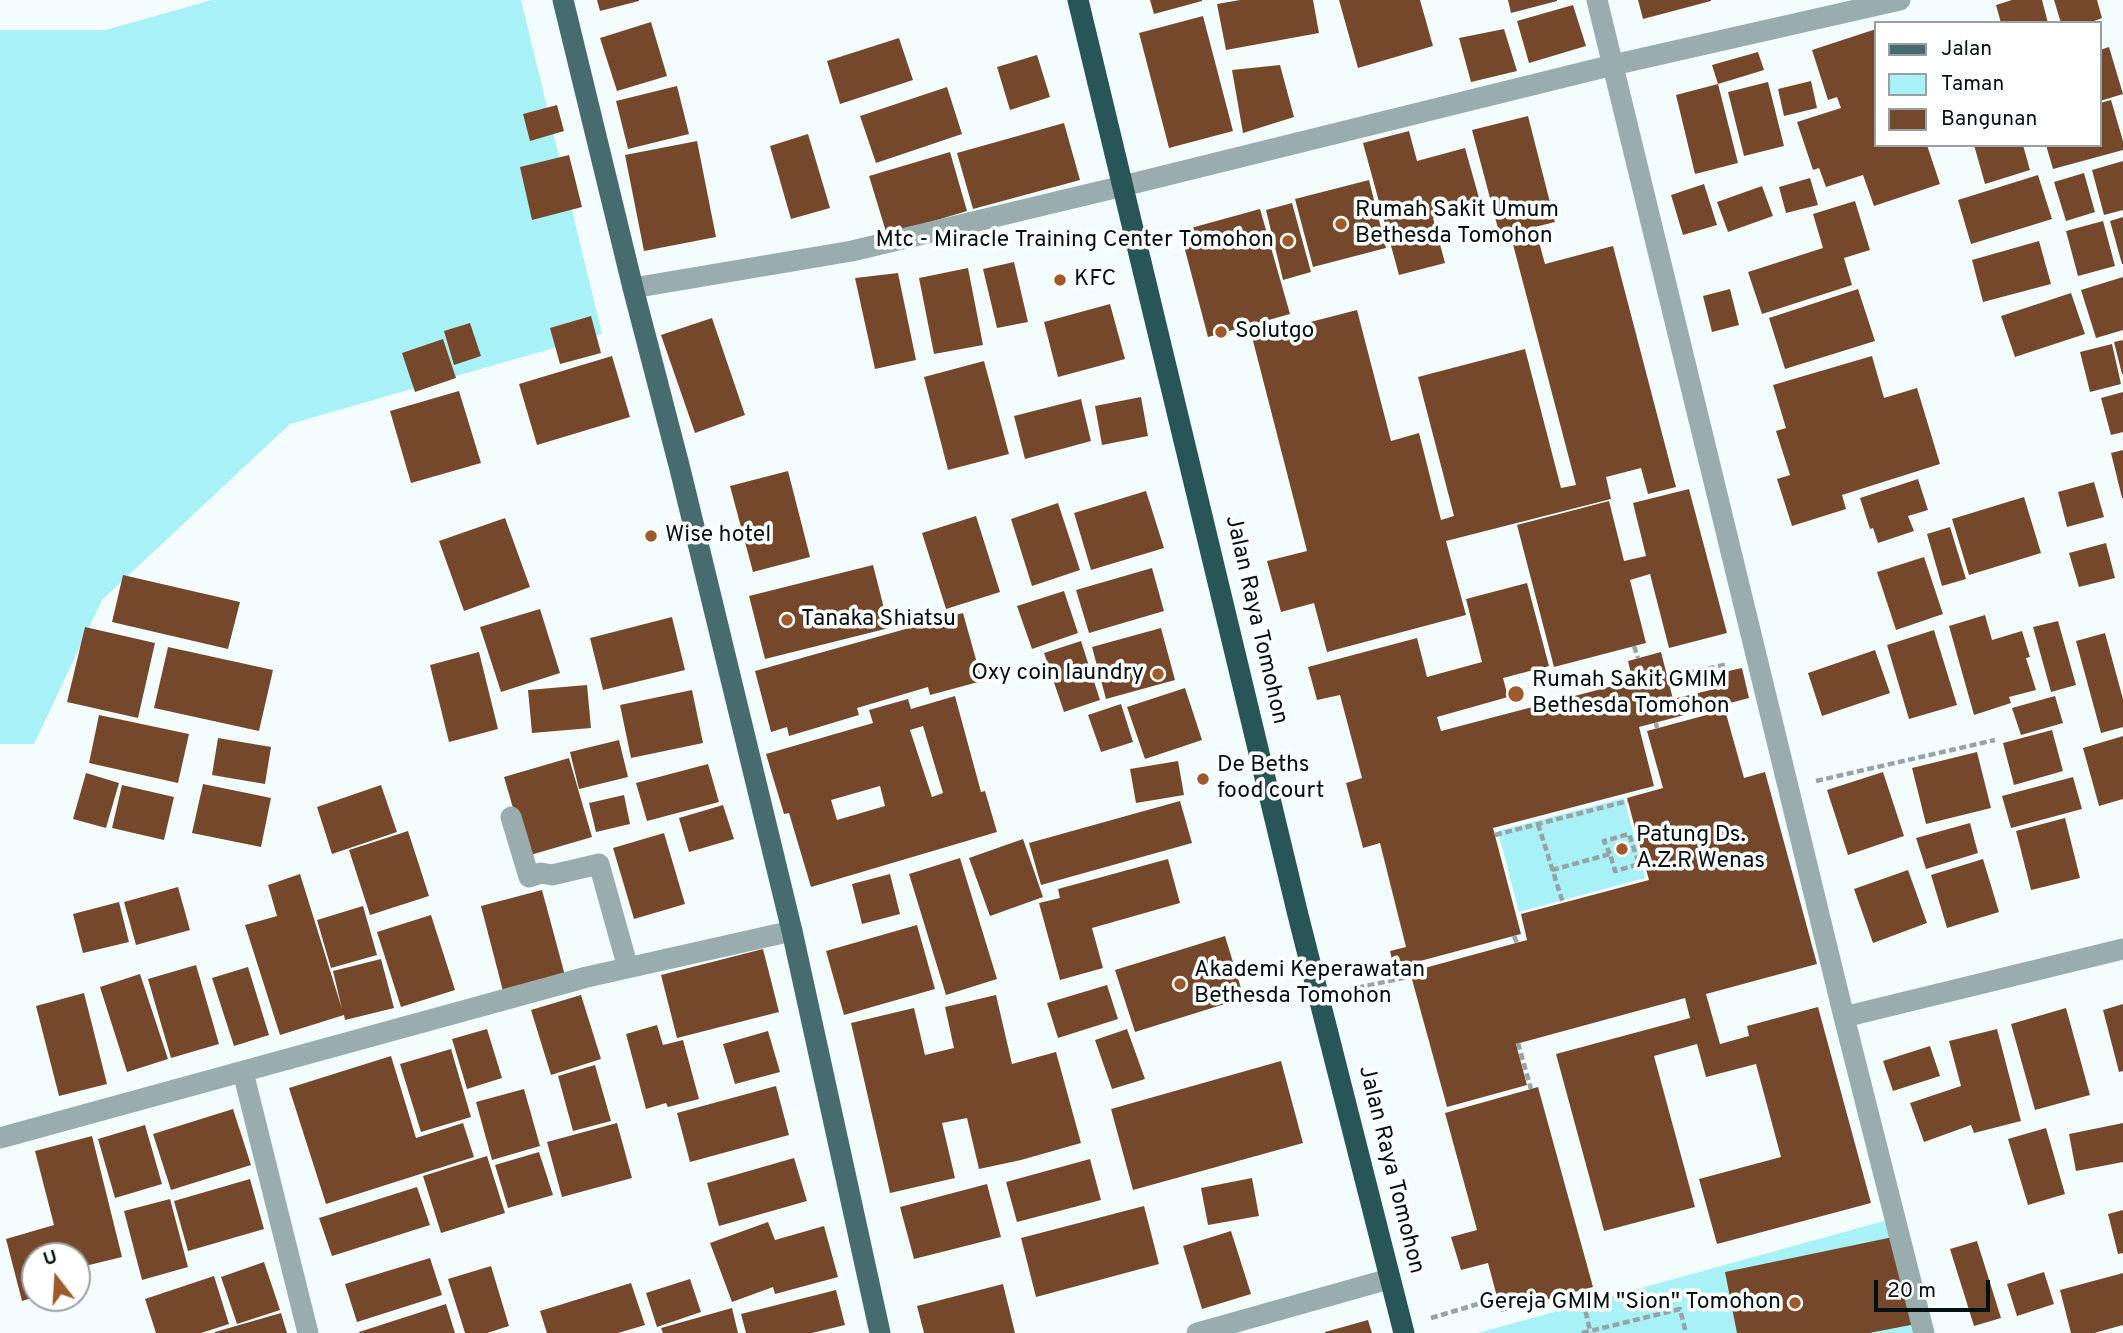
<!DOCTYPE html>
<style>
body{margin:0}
#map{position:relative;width:2123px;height:1333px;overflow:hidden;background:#f4fdfe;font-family:Overpass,sans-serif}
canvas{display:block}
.legend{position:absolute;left:1874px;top:21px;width:228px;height:126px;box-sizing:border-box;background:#fff;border:2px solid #9aa0a1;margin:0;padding:9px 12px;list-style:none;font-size:21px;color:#021213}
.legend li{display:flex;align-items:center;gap:14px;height:35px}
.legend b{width:35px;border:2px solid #9aa0a1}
.north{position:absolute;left:21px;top:1242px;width:70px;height:70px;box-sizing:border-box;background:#fff;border:2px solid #9aa0a1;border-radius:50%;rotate:343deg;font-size:19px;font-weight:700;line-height:28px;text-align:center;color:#021213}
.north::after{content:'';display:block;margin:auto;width:24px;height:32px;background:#9e5a2b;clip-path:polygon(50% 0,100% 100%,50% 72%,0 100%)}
.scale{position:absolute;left:1874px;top:1280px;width:116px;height:32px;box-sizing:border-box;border:4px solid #021213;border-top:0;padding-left:9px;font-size:21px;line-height:24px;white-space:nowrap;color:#021213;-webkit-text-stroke:5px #fff;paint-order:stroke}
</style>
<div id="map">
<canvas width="2123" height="1333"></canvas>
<ul class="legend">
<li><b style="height:9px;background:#476c6f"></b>Jalan</li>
<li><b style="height:19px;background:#a8f1f7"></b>Taman</li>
<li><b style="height:19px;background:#75482b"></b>Bangunan</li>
</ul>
<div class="north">U</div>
<div class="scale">20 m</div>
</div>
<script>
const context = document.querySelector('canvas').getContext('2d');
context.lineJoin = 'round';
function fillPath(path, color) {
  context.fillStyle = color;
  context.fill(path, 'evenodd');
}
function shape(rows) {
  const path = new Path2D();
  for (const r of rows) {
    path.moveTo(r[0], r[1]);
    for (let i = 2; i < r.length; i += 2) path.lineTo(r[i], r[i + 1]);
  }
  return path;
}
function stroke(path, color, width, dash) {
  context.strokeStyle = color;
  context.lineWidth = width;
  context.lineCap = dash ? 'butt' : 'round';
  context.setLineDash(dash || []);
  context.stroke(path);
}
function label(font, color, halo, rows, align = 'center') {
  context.font = font + ' Overpass,sans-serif';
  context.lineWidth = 7;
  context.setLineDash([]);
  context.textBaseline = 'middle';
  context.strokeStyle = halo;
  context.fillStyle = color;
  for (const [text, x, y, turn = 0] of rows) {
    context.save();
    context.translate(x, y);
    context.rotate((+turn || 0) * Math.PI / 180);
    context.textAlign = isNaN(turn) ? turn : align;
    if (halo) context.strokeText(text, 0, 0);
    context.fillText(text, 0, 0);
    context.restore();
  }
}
const green = shape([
 [212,0,521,0,602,334,290,424,102,600,34,744,0,744,0,30,106,30],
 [1624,798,1645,878,1519,912,1498,831],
 [1895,1218,1924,1333,1478,1333]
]);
const building = shape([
 [597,0,639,0,639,1,600,11],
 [1150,0,1202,0,1202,1,1154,14],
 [1240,0,1313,0,1319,33,1226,50,1217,4],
 [1339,0,1420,0,1433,46,1358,68],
 [1508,0,1557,0,1557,1,1511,13],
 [1638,0,1711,0,1711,1,1643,19],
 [2012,0,2042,0,2048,23,2001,23,1996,5],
 [2054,0,2097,0,2102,18,2089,23,2061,23],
 [1573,5,1586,46,1529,63,1517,21],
 [1203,16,1233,131,1169,148,1139,33],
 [651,22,667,76,617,91,600,38],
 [1504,29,1517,71,1471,82,1459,38],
 [1876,29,1876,145,1927,145,1940,184,1874,206,1863,175,1826,187,1819,168,1813,170,1797,122,1841,108,1837,97,1828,100,1812,50],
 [899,38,913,80,840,104,827,61],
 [2109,47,2123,94,2100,101,2100,50],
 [1758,52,1764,70,1718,84,1712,65],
 [1037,55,1050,97,1010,110,997,67],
 [1280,65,1294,117,1243,133,1232,70],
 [1811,81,1817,108,1784,116,1778,89],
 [1768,82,1784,146,1744,156,1728,92],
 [1718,84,1738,163,1695,174,1676,95],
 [677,86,689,134,628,149,616,101],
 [947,87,962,134,876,163,860,116],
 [2111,100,2123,141,2123,150,2053,169,2046,145,2100,145,2100,103],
 [557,105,564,131,530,141,523,114],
 [1528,116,1555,222,1535,227,1545,264,1613,246,1676,487,1648,494,1641,468,1606,477,1611,499,1446,541,1466,615,1327,652,1314,603,1281,612,1267,561,1307,551,1252,337,1357,310,1391,441,1419,433,1441,520,1454,516,1418,377,1525,349,1561,488,1576,485,1510,233,1500,236,1472,130],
 [1064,123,1080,180,973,209,957,153],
 [1409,131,1417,161,1465,148,1481,205,1433,218,1445,263,1399,275,1363,143],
 [808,134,830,208,791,219,770,146],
 [697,141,716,237,644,251,625,155],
 [1974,145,2023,145,2030,170,1985,184],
 [950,152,967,211,887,235,869,176],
 [569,155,582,207,532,220,520,167],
 [2123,161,2123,210,2104,215,2092,170],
 [2084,173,2095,212,2066,221,2054,182],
 [2038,175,2052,219,1971,244,1958,200],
 [1810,178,1818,205,1786,213,1779,187],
 [1369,180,1386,248,1313,267,1295,199],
 [1704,184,1717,225,1683,235,1671,195],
 [1762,186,1773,216,1728,232,1717,202],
 [1855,201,1870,250,1844,258,1852,285,1762,314,1748,272,1823,248,1813,214],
 [1292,203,1311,272,1283,280,1266,210],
 [1260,209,1290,314,1208,337,1180,231],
 [2123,217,2123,264,2122,264,2110,221],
 [2103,221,2115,266,2078,276,2066,231],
 [2039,241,2051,284,1983,302,1972,260],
 [1014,262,1028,322,997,328,983,269],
 [968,268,983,345,934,354,919,278],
 [898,273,916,360,875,369,855,278],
 [2123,277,2123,330,2096,338,2081,290],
 [1730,289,1739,325,1712,332,1703,296],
 [1858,289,1875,341,1785,369,1769,318],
 [2071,293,2085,334,2015,357,2001,316],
 [1110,304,1125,359,1058,377,1044,322],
 [591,316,601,353,560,364,550,328],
 [712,318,745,415,695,433,661,335],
 [470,323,481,356,454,365,444,331],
 [443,339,456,378,415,392,402,353],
 [2123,340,2123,374,2122,374,2114,342],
 [2112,344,2121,384,2090,392,2080,352],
 [612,356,630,417,537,445,519,384],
 [1872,356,1884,398,1917,388,1940,464,1842,495,1846,509,1792,526,1777,479,1790,475,1776,431,1786,428,1773,385],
 [984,361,1009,454,948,470,924,377],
 [459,391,481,463,411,483,390,411],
 [2123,392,2123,432,2111,435,2101,398],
 [1141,397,1148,436,1102,445,1095,406],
 [1081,399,1091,441,1025,459,1014,416],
 [2123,450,2123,498,2122,498,2111,453],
 [788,471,810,557,753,572,730,486],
 [1918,479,1928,510,1908,516,1914,531,1878,543,1873,528,1870,529,1860,498],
 [2094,482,2104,517,2067,527,2058,492],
 [1689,489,1727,633,1669,648,1650,574,1630,580,1646,643,1554,667,1517,525,1609,501,1624,561,1646,556,1633,503],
 [1146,491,1164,548,1091,570,1074,513],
 [2024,497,2041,553,1969,575,1952,519],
 [1058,503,1080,570,1032,586,1011,519],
 [976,516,1000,592,946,609,922,533],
 [505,518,530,587,464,611,439,541],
 [1950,527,1966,579,1942,586,1927,534],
 [2106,543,2115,578,2079,587,2069,553],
 [1924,557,1943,614,1896,630,1877,572],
 [873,565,889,628,765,659,749,596],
 [1152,568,1164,611,1089,633,1076,590],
 [123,575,240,602,228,649,112,622],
 [1527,583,1549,666,1503,678,1508,697,1437,717,1441,731,1624,683,1626,688,1634,686,1628,661,1661,652,1673,699,1719,688,1715,674,1742,668,1749,698,1639,727,1654,786,1493,828,1521,934,1394,968,1390,951,1406,947,1380,843,1363,848,1346,783,1362,778,1340,695,1317,700,1308,667,1417,638,1427,677,1482,662,1466,599],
 [1064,591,1078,633,1032,649,1017,606],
 [540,609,560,673,501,692,480,627],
 [963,613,982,681,930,695,928,687,857,708,859,715,789,736,787,727,771,732,755,671],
 [1985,615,1992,640,2022,631,2030,657,2026,658,2036,690,2009,697,2011,703,1974,715,1949,626],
 [672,617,685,670,603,690,590,638],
 [2058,621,2076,685,2051,692,2033,627],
 [85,627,155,643,138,718,67,702],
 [1161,628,1175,680,1106,699,1092,647],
 [1934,630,1957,705,1909,719,1887,645],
 [2105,633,2123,699,2123,727,2101,733,2076,641],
 [1081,641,1100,700,1064,712,1044,653],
 [168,647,273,670,259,731,154,708],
 [1875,650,1890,693,1822,716,1808,673],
 [479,652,498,729,449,742,430,665],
 [587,685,591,728,532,733,528,690],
 [1185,688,1202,740,1145,759,1127,707],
 [692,690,703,743,631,758,620,705],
 [955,696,981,792,985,791,997,832,811,887,789,813,784,814,766,754,873,723,869,710,908,699,911,709],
 [923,726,943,793,932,797,910,730],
 [880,786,885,806,837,820,831,800],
 [2055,696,2063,723,2021,735,2012,708],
 [1121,704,1133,742,1101,752,1088,715],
 [1725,710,1744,778,1765,772,1817,964,1706,994,1720,1044,1749,1036,1747,1026,1818,1007,1871,1203,1717,1244,1699,1179,1781,1157,1756,1064,1706,1077,1697,1044,1654,1056,1695,1207,1604,1231,1556,1054,1690,1018,1685,998,1516,1044,1527,1085,1447,1107,1410,972,1527,940,1521,914,1649,880,1627,798,1663,788,1647,731],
 [99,715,189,734,178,783,89,763],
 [2052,730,2063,771,2014,785,2003,743],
 [2123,736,2123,799,2099,806,2083,748],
 [218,738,271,747,265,784,212,775],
 [619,740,628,777,579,789,570,752],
 [1977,752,1991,808,1926,824,1912,768],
 [569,758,592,837,527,856,504,777],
 [1178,761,1184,795,1136,803,1130,769],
 [708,764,719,802,647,821,636,783],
 [1883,772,1904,836,1848,855,1827,790],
 [86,773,119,783,106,828,73,819],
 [2073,777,2082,809,2011,828,2002,796],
 [203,784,271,798,261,847,192,833],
 [122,785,174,797,164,840,112,828],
 [381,785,397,832,332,854,317,807],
 [624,795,630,824,596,832,589,803],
 [1180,801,1192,843,1041,885,1029,843],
 [723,805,734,839,689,852,679,818],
 [2065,818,2080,878,2031,890,2016,831],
 [1970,823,1978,853,1926,869,1916,838],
 [408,831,429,896,370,915,349,850],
 [664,833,685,904,634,919,613,848],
 [1023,839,1043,897,990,916,969,858],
 [960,858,997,979,946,995,909,874],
 [1168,859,1180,903,1092,928,1103,968,1060,980,1039,903,1060,898,1058,889],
 [1983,859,1999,912,1947,928,1931,875],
 [1908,870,1927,923,1873,943,1854,889],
 [300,874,342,1009,333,971,381,959,394,1008,345,1020,344,1015,280,1035,245,925,277,916,268,885],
 [890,874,900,914,862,924,852,884],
 [178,887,190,930,136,945,124,902],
 [542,890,567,983,505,999,481,906],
 [119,902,129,942,83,953,73,914],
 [363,906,377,955,331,968,317,920],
 [431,915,455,990,401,1007,377,932],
 [917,925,935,989,844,1015,826,951],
 [1225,936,1244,998,1135,1032,1115,970],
 [763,949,779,1012,677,1038,661,975],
 [196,965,219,1044,171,1058,148,979],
 [248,967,269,1035,234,1046,212,978],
 [140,974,168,1059,127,1072,100,987],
 [1107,985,1118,1019,1058,1038,1047,1003],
 [84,993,107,1084,59,1096,36,1006],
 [581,995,601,1059,551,1075,531,1010],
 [996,995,1012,1064,1056,1052,1081,1143,1021,1160,979,1169,967,1118,942,1123,955,1178,890,1193,851,1023,914,1008,925,1055,954,1048,945,1007],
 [2123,1004,2123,1071,2119,1072,2103,1010],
 [2066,1008,2090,1095,2035,1110,2011,1024],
 [657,1025,663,1045,683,1040,699,1099,668,1107,666,1103,646,1109,626,1034],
 [487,1029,502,1078,467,1089,452,1039],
 [1127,1029,1145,1079,1112,1089,1095,1040],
 [1997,1029,2021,1121,1974,1133,1971,1125,1924,1142,1910,1103,1961,1086,1949,1041],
 [768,1031,780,1072,735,1084,723,1044],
 [1930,1046,1940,1076,1893,1091,1883,1061],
 [451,1049,471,1117,421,1132,400,1064],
 [391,1056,416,1138,463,1123,474,1157,326,1204,289,1088],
 [1281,1061,1303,1143,1133,1190,1111,1109],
 [595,1065,611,1121,573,1131,558,1076],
 [776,1086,789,1135,690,1162,677,1113],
 [1538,1087,1593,1287,1501,1312,1488,1263,1461,1270,1451,1237,1477,1230,1445,1113],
 [524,1089,540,1146,492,1160,476,1102],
 [233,1109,251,1165,171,1190,153,1134],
 [617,1123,632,1178,562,1197,547,1142],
 [2123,1123,2123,1162,2076,1171,2069,1134],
 [145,1125,162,1184,115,1198,98,1139],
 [2046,1128,2065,1194,2028,1205,2008,1139],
 [92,1136,122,1257,77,1268,77,1256,35,1256,35,1297,22,1301,6,1239,54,1225,35,1151],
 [539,1152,553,1195,508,1208,495,1165],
 [487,1156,505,1213,441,1233,423,1176],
 [794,1158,807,1201,719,1226,707,1183],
 [1090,1159,1101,1200,1017,1222,1006,1182],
 [1252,1178,1259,1216,1208,1225,1201,1188],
 [250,1179,264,1229,188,1251,174,1201],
 [987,1184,1001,1237,914,1259,900,1207],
 [417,1187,430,1225,332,1256,319,1218],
 [170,1199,188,1267,142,1280,124,1211],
 [1144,1206,1159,1264,1036,1297,1021,1238],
 [2123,1210,2123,1253,2118,1254,2108,1214],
 [768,1222,775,1240,824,1226,838,1277,775,1294,773,1287,732,1302,710,1243],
 [1231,1231,1251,1294,1202,1309,1183,1246],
 [1898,1236,1916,1324,1869,1333,1737,1333,1725,1272],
 [1977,1241,2001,1318,1974,1326,1950,1249],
 [430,1258,442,1295,357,1322,345,1284],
 [264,1262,280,1310,237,1324,221,1277],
 [491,1266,509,1326,487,1333,465,1333,448,1279],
 [2044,1272,2054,1304,2017,1316,2007,1284],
 [2123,1273,2123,1325,2094,1333,2071,1333,2060,1290],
 [214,1276,229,1324,201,1333,156,1333,145,1299],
 [690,1279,701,1312,657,1327,646,1293],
 [631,1283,645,1325,618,1333,547,1333,540,1311],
 [1003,1284,1015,1333,924,1333,917,1306],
 [836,1290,845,1325,812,1333,746,1333,741,1314],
 [446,1304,455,1333,359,1333,359,1332],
 [732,1308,738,1333,663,1333,661,1328],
 [281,1313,287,1333,215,1333,215,1332],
 [1368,1320,1372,1333,1325,1333,1325,1332]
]);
const path = shape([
 [1634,646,1638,658],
 [1667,678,1728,664],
 [1656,723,1657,728],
 [1816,781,1995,740],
 [1538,824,1563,903],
 [1495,835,1628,801],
 [1552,870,1610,854,1615,871,1639,864,1629,834,1604,841,1610,854],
 [1514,936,1517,943],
 [1347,990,1412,976],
 [1518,1043,1531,1089],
 [1581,1291,1590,1331],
 [1431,1318,1498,1298],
 [1582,1333,1680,1309,1686,1333]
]);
const minor = shape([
 [1597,0,1844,1017,1924,1333],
 [633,288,852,251,1123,186,1613,65,1900,0],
 [511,817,529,877,541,873,552,875,599,864,628,968],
 [1844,1017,2123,949],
 [243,1072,308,1333],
 [0,1138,587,977,792,931],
 [1197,1333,1389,1279]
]);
const major = shape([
 [563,0,633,288,680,469,792,931,880,1333]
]);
const highway = shape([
 [1078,0,1298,915,1404,1333]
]);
const markers = [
 [1341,224,7,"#9e5a2b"],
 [1288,241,7,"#9e5a2b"],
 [1060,280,7,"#9e5a2b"],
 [1221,332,7,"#9e5a2b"],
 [651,536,7,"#9e5a2b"],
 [787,620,7,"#9e5a2b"],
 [1158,674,7,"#9e5a2b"],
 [1516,694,9,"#9e5a2b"],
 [1203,779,7,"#9e5a2b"],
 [1622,849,7,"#9e5a2b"],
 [1180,984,7,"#9e5a2b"],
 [1795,1303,7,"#9e5a2b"]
];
const poiNames = [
 ["Rumah Sakit Umum",1355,211],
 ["Bethesda Tomohon",1355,237],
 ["Mtc - Miracle Training Center Tomohon",1274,241,"right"],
 ["KFC",1074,280],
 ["Solutgo",1235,332],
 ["Wise hotel",665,536],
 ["Tanaka Shiatsu",801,620],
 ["Oxy coin laundry",1144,674,"right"],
 ["Rumah Sakit GMIM",1532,681],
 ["Bethesda Tomohon",1532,707],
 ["De Beths",1217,766],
 ["food court",1217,792],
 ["Patung Ds.",1636,836],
 ["A.Z.R Wenas",1636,862],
 ["Akademi Keperawatan",1194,971],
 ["Bethesda Tomohon",1194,997],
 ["Gereja GMIM \"Sion\" Tomohon",1781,1303,"right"]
];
const streetNames = [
 ["Jalan Raya Tomohon",1255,620,77],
 ["Jalan Raya Tomohon",1390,1170,76]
];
fillPath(green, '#a8f1f7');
fillPath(building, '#75482b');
stroke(path, '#97a3a4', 4.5, [7, 3.5]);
stroke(minor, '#99adae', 21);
stroke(major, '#476c6f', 21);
stroke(highway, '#285558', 21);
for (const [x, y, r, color] of markers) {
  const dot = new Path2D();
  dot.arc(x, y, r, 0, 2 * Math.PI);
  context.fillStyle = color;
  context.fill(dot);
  stroke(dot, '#fff', 2.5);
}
label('23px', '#021213', '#fff', poiNames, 'left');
label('23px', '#021213', '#fff', streetNames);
</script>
